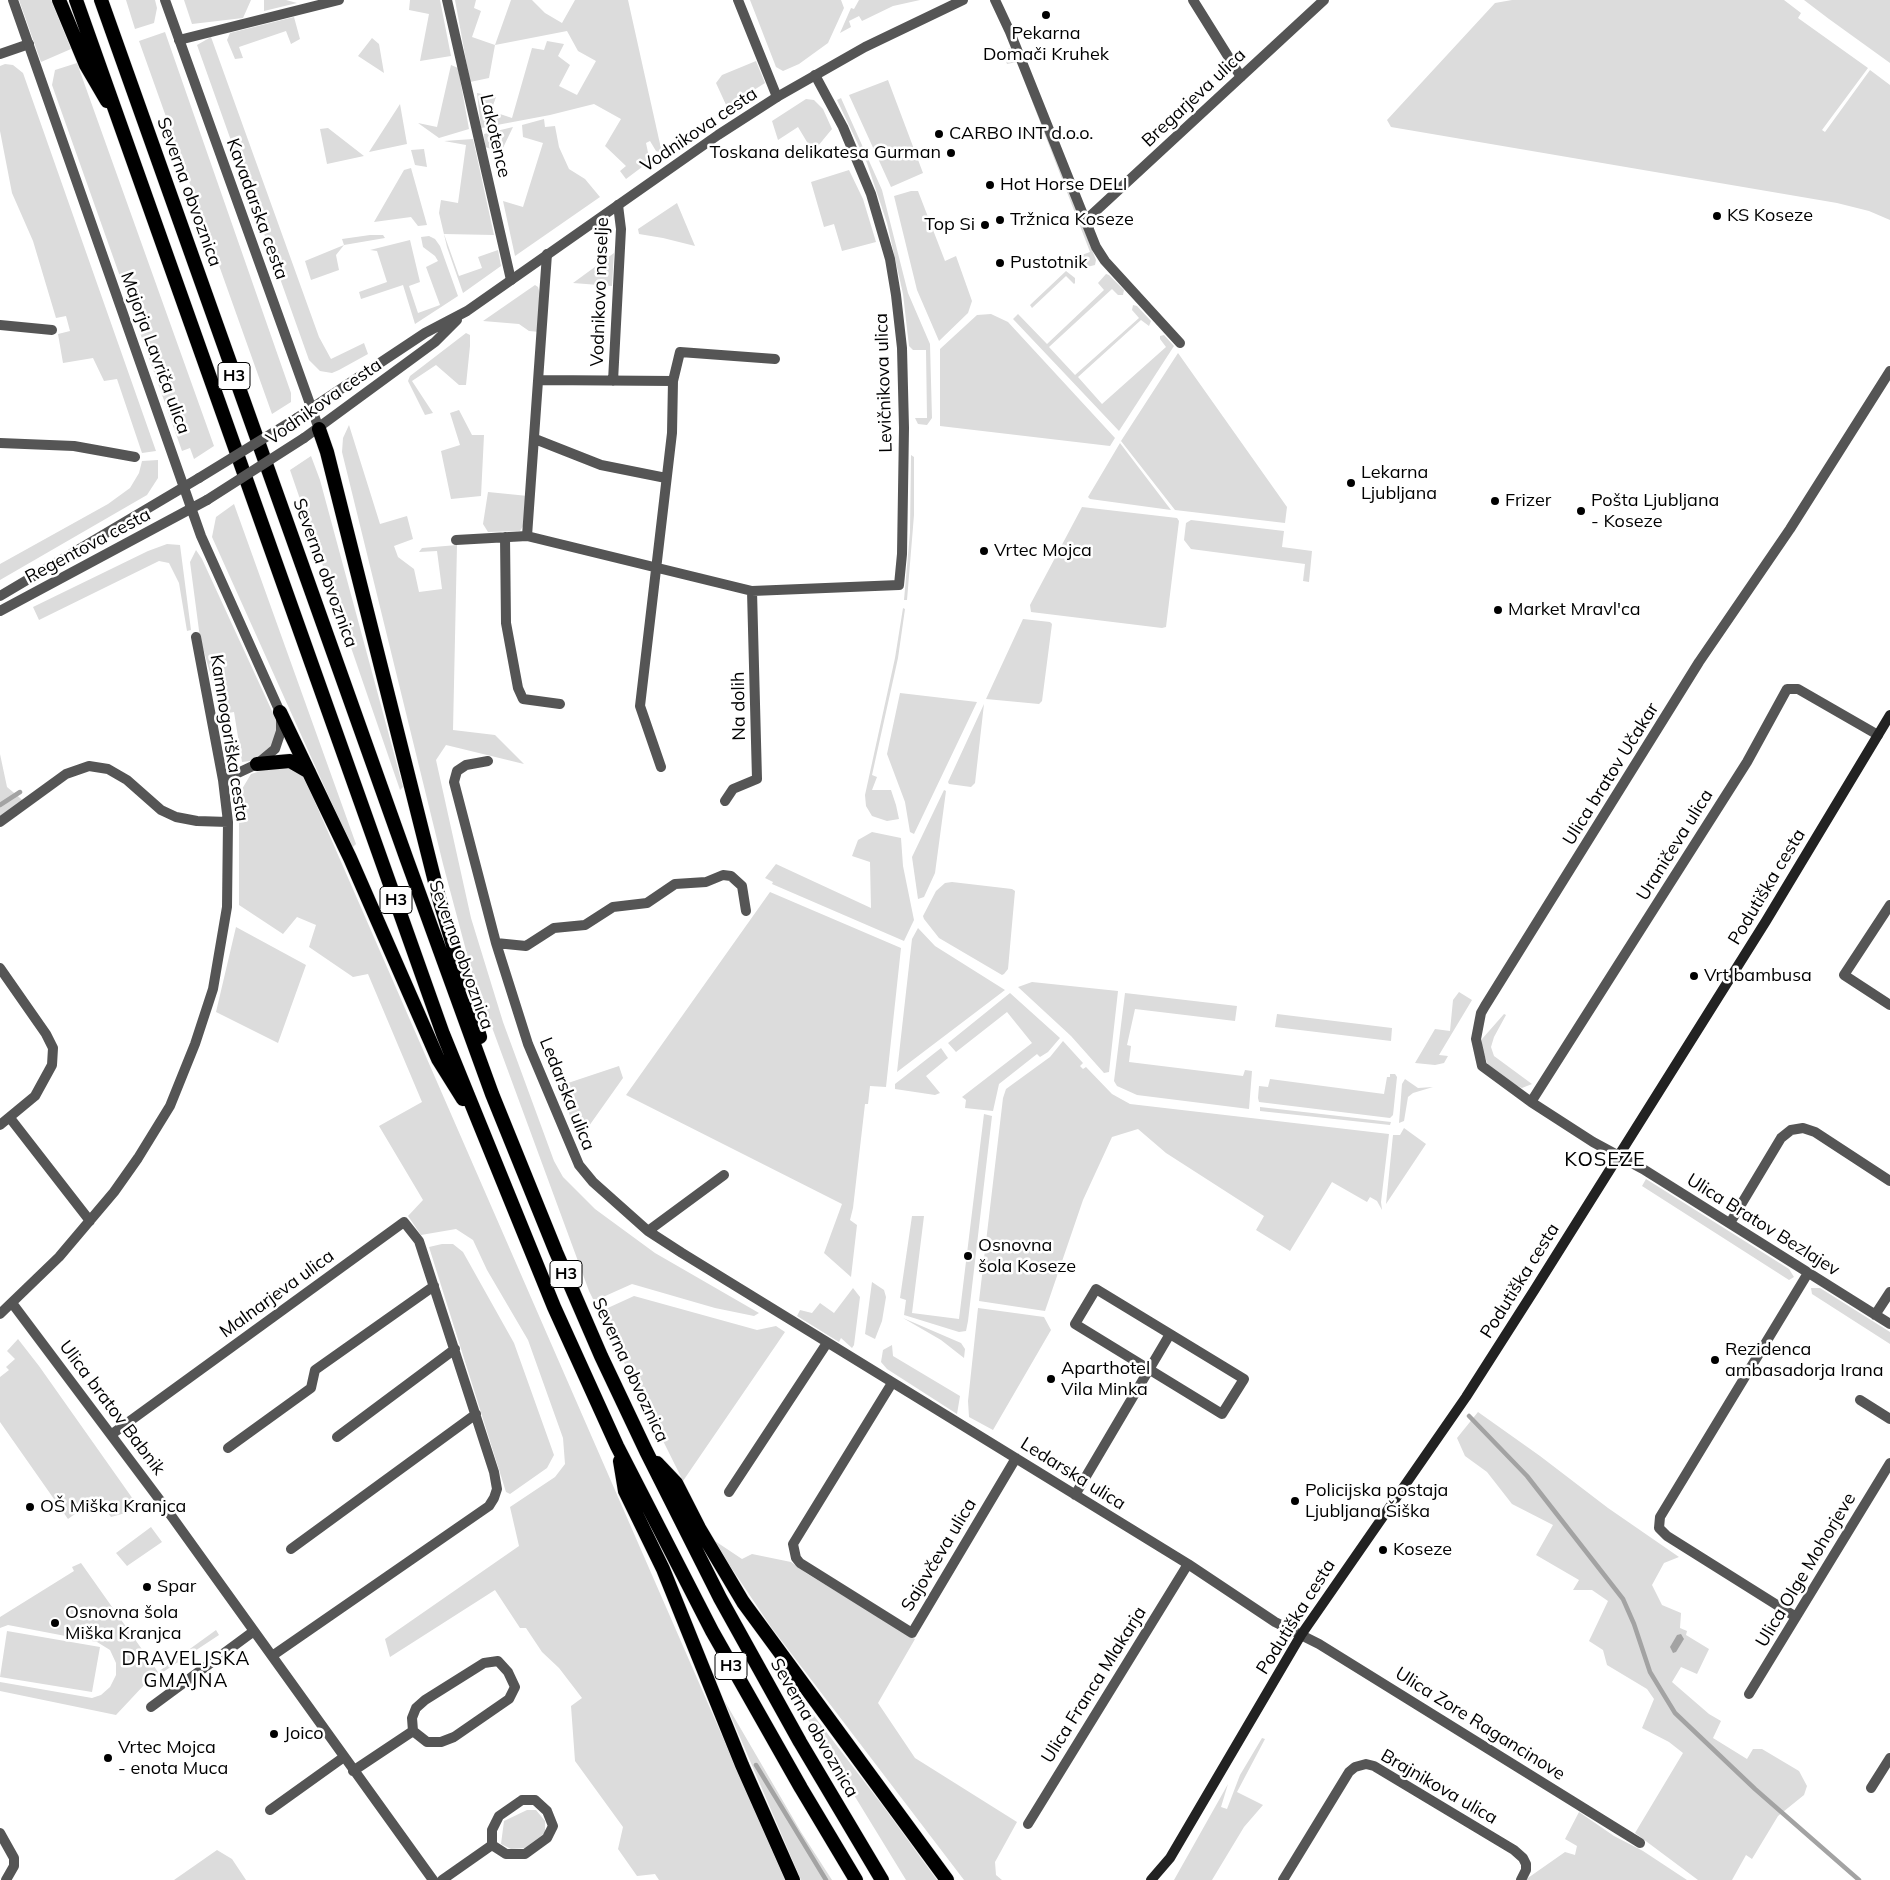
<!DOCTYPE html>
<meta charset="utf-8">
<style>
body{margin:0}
canvas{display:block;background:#fff}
</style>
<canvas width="1890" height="1880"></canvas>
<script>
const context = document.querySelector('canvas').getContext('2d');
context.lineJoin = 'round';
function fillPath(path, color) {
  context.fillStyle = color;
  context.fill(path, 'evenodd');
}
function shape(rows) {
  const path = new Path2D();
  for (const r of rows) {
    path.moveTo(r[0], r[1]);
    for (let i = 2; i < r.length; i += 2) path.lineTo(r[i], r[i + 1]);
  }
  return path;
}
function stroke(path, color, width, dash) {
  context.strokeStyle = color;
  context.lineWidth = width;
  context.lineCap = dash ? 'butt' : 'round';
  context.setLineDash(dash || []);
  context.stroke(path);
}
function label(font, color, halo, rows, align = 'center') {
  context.font = font + ' Mulish,sans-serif';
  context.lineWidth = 5;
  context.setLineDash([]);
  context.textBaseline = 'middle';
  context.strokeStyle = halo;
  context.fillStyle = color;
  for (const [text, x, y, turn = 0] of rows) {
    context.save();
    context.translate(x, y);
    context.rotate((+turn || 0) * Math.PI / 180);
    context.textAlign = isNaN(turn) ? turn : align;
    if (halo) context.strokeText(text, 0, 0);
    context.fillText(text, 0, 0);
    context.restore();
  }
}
const green = shape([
 [19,0,51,0,71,49,41,62],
 [126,0,155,0,157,8,154,23,135,29],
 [184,0,251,0,243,18,192,24],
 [264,0,286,0,297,3,264,11],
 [410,0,440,0,451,56,420,61,429,14,409,10],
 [455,0,476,0,474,8,481,11,472,37,495,45,511,0,532,0,545,13,562,23,575,0,628,0,662,153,656,151,650,141,646,143,649,157,642,167,626,179,620,171,626,166,605,146,621,119,594,104,550,115,481,128,477,93,496,97,491,111,512,118,532,48,544,50,547,41,564,44,558,56,570,65,559,86,577,95,596,61,578,51,567,31,495,45,489,78,470,82],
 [750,0,841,0,844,8,828,43,799,64,783,71,776,67],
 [859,0,920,0,893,6,862,21,859,16,849,21,851,27,840,33,851,8,854,9],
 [1512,0,1784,0,1801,13,1798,18,1868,68,1822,130,1825,132,1870,70,1890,85,1890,220,1869,211,1837,203,1391,127,1387,120,1495,3],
 [1804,0,1890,0,1890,63,1829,19],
 [294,17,300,39,291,44,286,31,239,47,243,58,235,59,227,40,230,33],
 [165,32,291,393,291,402,272,414,139,41],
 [211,37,319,337,331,359,364,343,368,354,339,370,332,373,320,371,309,360,197,45],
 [372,38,379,44,384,73,358,56],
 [1009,48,1012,50,1061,171,1096,260,1095,265,1087,267,1081,262,1079,256,1090,252,1017,62,1007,64,1003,53],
 [756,61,765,83,727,107,716,83,722,75],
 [77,63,214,446,194,459,190,448,182,451,52,85,55,70],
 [5,64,13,65,23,73,156,451,142,453,117,379,104,381,93,358,63,363,58,334,70,331,66,316,56,318,33,241,12,193,0,131,0,66],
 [451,65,458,68,469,129,439,138,418,123,437,127],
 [888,80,923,173,891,187,849,95],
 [841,98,882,190,908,293,930,344,932,418,927,425,918,424,915,418,927,418,926,350,913,350,909,346,903,294,887,223,867,163,837,100],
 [806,99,814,100,823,109,832,129,813,152,798,127,778,140,772,121],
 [400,104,407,144,369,152],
 [544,119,545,127,555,126,559,147,569,169,585,179,600,197,515,256,503,201,523,207,543,143,523,137,522,125],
 [513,127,501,152,485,147,484,134],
 [328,128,364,156,327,164,320,129],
 [473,139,494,235,444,234,459,276,482,268,478,257,498,250,501,266,463,293,447,247,439,213,441,200,458,203,466,145,444,141],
 [424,149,427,167,415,165,411,150],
 [411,168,427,225,418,226,411,217,374,222,404,170],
 [849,170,863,199,876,242,842,251,834,224,824,227,811,182],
 [911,191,918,191,945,261,956,256,972,301,968,313,939,341,917,290,894,196],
 [677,203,695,246,663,238,639,234,638,229],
 [370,235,383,235,385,238,344,245,336,255,339,270,311,280,305,261,344,245,342,239],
 [429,236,435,239,440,246,458,296,415,324,403,285,361,299,359,292,387,282,377,251,370,250,410,240,420,282,409,286,418,313,440,305,426,267,438,261,435,256,423,247,421,237],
 [614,253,612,286,573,283],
 [1066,271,1075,278,1075,283,1074,284,1066,276,1032,308,1030,305],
 [1106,274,1109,275,1124,290,1123,295,1118,295,1112,289,1049,347,1075,375,1139,318,1132,310,1133,305,1137,306,1151,321,1149,326,1141,320,1078,377,1102,404,1166,347,1160,339,1160,336,1164,335,1174,346,1119,431,1013,319,1018,314,1047,344,1104,290,1098,283],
 [535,285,538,287,540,294,540,332,529,331,519,324,483,321],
 [991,314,1008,322,1115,438,1110,446,940,426,940,349,977,315],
 [466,333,470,335,470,346,466,385,459,385,436,365,412,381,433,413,425,415,408,381,410,376],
 [1178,353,1287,507,1285,523,1175,510,1121,441],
 [459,410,472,435,484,435,481,496,451,499,441,451,460,445,450,413],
 [349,425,380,524,407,516,413,539,394,546,398,557,414,569,419,592,442,589,437,551,419,552,422,548,457,545,453,730,495,735,524,764,446,745,436,760,471,918,503,1022,554,1161,563,1177,595,1209,655,1253,759,1313,754,1316,715,1308,632,1284,594,1301,589,1291,472,973,443,864,342,452,343,438],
 [1120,443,1171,510,1090,499,1088,497],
 [911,455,914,457,914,515,907,600,904,600,910,532],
 [311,456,320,480,403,787,400,790,290,470],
 [158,460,158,478,147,495,0,580,0,564,108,504,130,488,139,473,142,461],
 [488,492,528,496,525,523,520,531,488,532,483,524],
 [234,504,356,844,352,848,212,537,216,517],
 [1082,507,1177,518,1179,521,1166,627,1162,628,1031,612,1030,605],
 [1191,520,1284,531,1282,547,1312,551,1309,582,1303,581,1305,564,1191,549,1184,540,1186,523],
 [167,544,180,545,191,630,187,631,179,583,169,563,159,561,39,620,33,607,148,551],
 [196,550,202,559,277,722,277,742,258,760,242,762,234,712,222,714,200,638,190,562],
 [903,608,905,609,898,658,872,775,877,777,872,790,891,790,896,805,899,819,887,821,872,816,866,806,865,795,895,658],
 [1023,619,1050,622,1052,624,1042,701,1039,704,986,699],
 [900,693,977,702,914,834,910,832,905,802,887,754],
 [984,704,975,783,971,787,949,784,948,782],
 [0,754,7,787,26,803,0,822],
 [286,767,302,773,308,786,785,1880,659,1880,655,1874,637,1876,618,1849,623,1827,575,1761,571,1706,582,1698,559,1668,542,1652,526,1628,520,1628,495,1590,390,1657,385,1639,519,1546,510,1507,555,1477,565,1464,563,1438,528,1340,487,1270,473,1240,456,1229,421,1235,408,1216,423,1200,379,1126,422,1102,368,974,353,977,309,947,316,925,297,917,283,934,239,905,239,794,251,774,270,768],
 [944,790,946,791,935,873,924,897,918,899,912,857],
 [872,832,901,838,903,866,914,920,904,941,772,884,773,882,765,878,776,864,871,908,870,862,852,856,858,840],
 [952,882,1012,889,1015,891,1008,969,1004,974,1002,975,939,938,924,919,923,916,936,891,945,883],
 [770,892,901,948,886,1087,870,1086,868,1104,865,1104,853,1208,850,1220,857,1225,851,1277,824,1253,842,1204,626,1095],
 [236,927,306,965,278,1043,216,1012],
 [918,928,935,946,1005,990,897,1072,912,939],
 [1032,982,1118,991,1109,1072,1104,1073,1071,1036,1018,987],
 [1459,992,1472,1000,1439,1055,1448,1056,1444,1063,1435,1065,1415,1063,1435,1029,1450,1031,1453,1000],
 [1010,993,1060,1038,1048,1052,1040,1057,1037,1054,999,1084,993,1111,965,1108,966,1100,962,1097,1032,1043,1007,1012,956,1052,948,1043],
 [1125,993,1237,1006,1235,1021,1135,1009,1127,1045,1131,1046,1129,1062,1243,1076,1245,1070,1252,1071,1249,1109,1137,1095,1117,1086,1114,1081],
 [1277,1014,1392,1028,1391,1041,1275,1027],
 [1504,1014,1506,1015,1494,1037,1491,1047,1494,1056,1532,1084,1522,1088,1510,1083,1488,1065,1482,1049,1482,1039],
 [1063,1041,1083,1063,1080,1066,1083,1069,1086,1067,1112,1094,1130,1104,1389,1134,1381,1202,1382,1210,1377,1201,1370,1197,1367,1202,1332,1182,1290,1251,1256,1230,1264,1216,1166,1153,1138,1129,1112,1137,1083,1200,1045,1311,979,1301,1003,1098,1006,1089,1050,1057],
 [941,1048,948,1058,926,1076,940,1093,935,1095,895,1089,895,1084],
 [553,1060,562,1085,619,1066,623,1078,584,1133,579,1134,574,1128,568,1110,578,1107,572,1092,561,1096,547,1062],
 [1390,1074,1395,1074,1397,1077,1393,1115,1390,1118,1259,1102,1258,1098,1259,1086,1268,1087,1270,1079,1384,1094,1387,1077,1390,1077],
 [1405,1079,1418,1088,1433,1087,1413,1093,1408,1097,1404,1121,1399,1123,1402,1084],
 [1260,1107,1391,1122,1390,1125,1260,1111],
 [984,1114,992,1116,968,1321,966,1331,959,1332,904,1315,906,1300,900,1298,912,1216,924,1216,912,1313,959,1319],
 [1404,1128,1426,1144,1386,1204,1393,1135,1400,1135],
 [1646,1179,1789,1269,1794,1277,1789,1280,1642,1186],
 [442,1244,453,1244,463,1252,514,1343,554,1455,547,1468,510,1494,506,1492,429,1247],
 [872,1282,884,1290,886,1297,882,1321,875,1339,865,1334],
 [853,1288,860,1297,854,1345,852,1348,841,1338,839,1342,797,1316,800,1310,812,1313,820,1303,834,1313],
 [1811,1288,1820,1288,1890,1332,1890,1344,1812,1294],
 [634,1296,757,1330,776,1326,785,1332,683,1481,599,1312],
 [978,1308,1044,1317,1051,1330,993,1430,969,1417,968,1401],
 [903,1318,961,1343,965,1349,964,1358,941,1340],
 [18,1339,39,1366,140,1509,111,1517,97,1498,68,1519,0,1422,0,1377,9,1370,6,1367,15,1359,7,1351],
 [892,1345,893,1356,960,1396,957,1414,887,1369,881,1362,883,1350],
 [1478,1412,1540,1456,1608,1508,1679,1557,1664,1563,1652,1585,1662,1605,1681,1613,1680,1628,1687,1631,1686,1635,1709,1649,1697,1674,1681,1667,1672,1682,1709,1714,1721,1721,1713,1738,1747,1759,1753,1749,1762,1749,1799,1771,1807,1786,1804,1795,1778,1816,1752,1859,1746,1855,1732,1880,1698,1880,1635,1833,1683,1753,1669,1742,1642,1728,1654,1699,1647,1689,1607,1665,1603,1650,1589,1641,1608,1601,1592,1590,1573,1590,1579,1580,1536,1555,1553,1525,1512,1504,1487,1472,1465,1456,1457,1438],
 [151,1527,162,1542,127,1566,116,1553],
 [712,1539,742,1559,752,1554,791,1562,806,1573,915,1639,878,1703,915,1758,1017,1822,995,1862,996,1875,1002,1880,964,1880,771,1627],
 [81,1563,158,1672,216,1630,219,1635,145,1684,116,1715,0,1691,0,1682,92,1698,101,1695,110,1687,116,1675,116,1663,110,1650,97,1642,8,1625,0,1628,0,1617,74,1571,72,1567],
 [7,1631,100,1647,92,1692,0,1677],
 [795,1691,883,1806,937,1880,906,1880,805,1715,792,1692],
 [724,1700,801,1832,832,1880,801,1880],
 [1262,1738,1265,1739,1237,1792,1263,1805,1244,1827,1212,1880,1174,1880,1228,1784,1221,1807,1227,1809,1240,1775],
 [527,1810,536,1810,545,1821,545,1833,525,1848,511,1849,501,1844,504,1821],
 [1579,1812,1614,1836,1643,1851,1687,1880,1525,1880,1565,1852,1575,1855,1577,1846,1565,1839],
 [217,1850,232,1859,246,1880,174,1880]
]);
const water = shape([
 [1681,1634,1684,1639,1676,1652,1673,1653,1670,1647,1677,1635]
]);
const stream = shape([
 [0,805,20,792],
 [1469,1416,1527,1476,1623,1599,1634,1624,1650,1672,1675,1713,1755,1789,1859,1880],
 [756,1765,826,1880]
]);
const minor = shape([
 [447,0,511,280],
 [738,0,777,97],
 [995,0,1010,32,1096,247,1105,261,1180,343],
 [1193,0,1241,77],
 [179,40,339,0],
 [0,54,29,44],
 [1086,220,1324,0],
 [0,325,52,330],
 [1890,371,1790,529,1699,662,1485,1006,1481,1013,1476,1039,1482,1066,1531,1102,1593,1142,1643,1169,1890,1324],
 [539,380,673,381,672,433,640,706,661,767],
 [613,381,621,229,618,205],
 [673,381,680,352,775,359],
 [535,439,601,465,666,478],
 [0,443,74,446,135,457],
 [527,536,547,254],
 [505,537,506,623,518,688,523,699,560,704],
 [456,540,527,536,752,591,899,585,902,554,904,428,902,348,896,295,890,259,871,194,843,127,815,75],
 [488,761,466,765,457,771,454,782,496,943,528,1044,579,1165,593,1182,648,1231,682,1253,1188,1564,1275,1622,1319,1644,1640,1843],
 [223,780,257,764,275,749,281,731,281,717],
 [725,801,733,789,757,779,752,591],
 [0,822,66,774,89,766,108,769,127,780,161,810,176,817,197,821,228,822],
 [1890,905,1844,975,1890,1005],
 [496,943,526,946,554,928,585,925,613,907,647,903,675,884,706,882,723,875,731,876,742,886,746,911],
 [0,968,46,1034,53,1048,52,1065,35,1096,0,1125],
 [1531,1102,1747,762,1787,689,1798,689,1878,735],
 [10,1118,90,1221],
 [1730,1223,1781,1138,1791,1130,1803,1128,1815,1132,1890,1181],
 [648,1231,724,1175],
 [1096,1289,1244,1379,1222,1414,1075,1324,1096,1289],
 [12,1303,162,1503,433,1880],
 [0,1314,59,1257,114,1192,138,1158,170,1106,195,1044,213,989,227,907,228,822,223,780,196,637],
 [1875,1315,1890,1292],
 [892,1383,793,1544,796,1558,800,1563,912,1633,1016,1458],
 [1860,1400,1890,1419],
 [112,1434,404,1222,419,1241,494,1472,497,1489,494,1498,489,1506,272,1656],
 [337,1437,455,1349],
 [228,1448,311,1388,315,1370,434,1286],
 [729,1492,827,1343],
 [1075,1495,1170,1334],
 [291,1549,476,1414],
 [1796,1617,1667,1536,1659,1528,1660,1517,1808,1273],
 [1749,1694,1890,1463],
 [151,1707,254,1631],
 [353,1771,413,1731,412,1718,416,1708,425,1700,484,1663,498,1661,508,1672,515,1687,509,1699,454,1737,441,1742,427,1742,413,1731],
 [1871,1788,1890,1758],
 [522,1800,535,1800,547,1811,553,1826,547,1838,525,1854,506,1854,492,1845,492,1830,499,1816,522,1800],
 [270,1810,344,1757],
 [1028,1824,1188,1564],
 [0,1833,14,1858,14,1866,6,1880],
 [442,1880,492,1845],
 [1283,1880,1349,1772,1355,1767,1366,1764,1374,1766,1514,1850,1523,1858,1526,1864,1526,1870,1521,1880]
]);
const tertiary = shape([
 [13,0,201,536,280,712],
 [165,0,319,429],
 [297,418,425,333,467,311,718,135,777,97,865,47,963,0],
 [304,438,435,342,457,320],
 [0,596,199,478],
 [0,611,207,500]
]);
const secondary = shape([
 [1151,1880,1170,1858,1301,1635,1466,1397,1535,1289,1766,921,1890,715]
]);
const trunk = shape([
 [59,0,86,65,107,101],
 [76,0,443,1034,554,1307,617,1446,712,1631,801,1788,856,1880],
 [101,0,407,860,492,1094,556,1252,601,1356,646,1451,720,1598,800,1742,882,1880],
 [319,429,327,452,439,898,480,1037],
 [280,712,350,858,438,1059,463,1099],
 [257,764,290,761,309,772],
 [620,1461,625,1491,663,1569,742,1765,793,1880],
 [657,1463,676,1483,699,1528,743,1602,947,1880]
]);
const tertiaryBridge = shape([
 [199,478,297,418],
 [207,500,304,438]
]);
const markers = [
 [1046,15,5,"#000"],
 [939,134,5,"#000"],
 [951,153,5,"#000"],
 [990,185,5,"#000"],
 [1717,216,5,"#000"],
 [1000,220,5,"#000"],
 [985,225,5,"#000"],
 [1000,263,5,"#000"],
 [1351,483,5,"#000"],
 [1495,501,5,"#000"],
 [1581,511,5,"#000"],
 [984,551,5,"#000"],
 [1498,610,5,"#000"],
 [1694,976,5,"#000"],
 [968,1256,5,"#000"],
 [1715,1360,5,"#000"],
 [1051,1379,5,"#000"],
 [1295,1501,5,"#000"],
 [30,1507,5,"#000"],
 [1383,1550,5,"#000"],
 [147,1587,5,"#000"],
 [55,1623,5,"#000"],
 [274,1734,5,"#000"],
 [108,1758,5,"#000"]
];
const shields = [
 [234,376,32],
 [396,900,32],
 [566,1274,32],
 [731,1666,32]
];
const shieldNames = [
 ["H3",234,376],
 ["H3",396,900],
 ["H3",566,1274],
 ["H3",731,1666]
];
const poiNames = [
 ["Pekarna",1046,34,"center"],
 ["Domači Kruhek",1046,55,"center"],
 ["CARBO INT d.o.o.",949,134],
 ["Toskana delikatesa Gurman",941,153,"right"],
 ["Hot Horse DELI",1000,185],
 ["KS Koseze",1727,216],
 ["Tržnica Koseze",1010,220],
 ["Top Si",975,225,"right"],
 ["Pustotnik",1010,263],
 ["Lekarna",1361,473],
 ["Ljubljana",1361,494],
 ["Frizer",1505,501],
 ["Pošta Ljubljana",1591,501],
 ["- Koseze",1591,522],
 ["Vrtec Mojca",994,551],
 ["Market Mravl'ca",1508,610],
 ["Vrt bambusa",1704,976],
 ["Osnovna",978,1246],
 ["šola Koseze",978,1267],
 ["Rezidenca",1725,1350],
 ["ambasadorja Irana",1725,1371],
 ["Aparthotel",1061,1369],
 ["Vila Minka",1061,1390],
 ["Policijska postaja",1305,1491],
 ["Ljubljana Šiška",1305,1512],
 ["OŠ Miška Kranjca",40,1507],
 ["Koseze",1393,1550],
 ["Spar",157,1587],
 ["Osnovna šola",65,1613],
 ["Miška Kranjca",65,1634],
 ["Joico",284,1734],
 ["Vrtec Mojca",118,1748],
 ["- enota Muca",118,1769]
];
const streetNames = [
 ["Bregarjeva ulica",1194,98,-43],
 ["Vodnikova cesta",699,130,-34],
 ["Lakotence",495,136,77],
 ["Severna obvoznica",189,192,70],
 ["Kavadarska cesta",257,209,70],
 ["Vodnikovo naselje",600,292,-88],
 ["Majorja Lavriča ulica",155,353,70],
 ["Levičnikova ulica",884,383,-92],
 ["Vodnikova cesta",324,402,-35],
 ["Regentova cesta",88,546,-28],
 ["Severna obvoznica",325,573,70],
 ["Na dolih",739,706,-91],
 ["Kamnogoriška cesta",229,738,81],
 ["Ulica bratov Učakar",1611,774,-58],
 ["Uraničeva ulica",1675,845,-58],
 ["Podutiška cesta",1767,887,-59],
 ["Severna obvoznica",461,955,70],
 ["Ledarska ulica",567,1094,68],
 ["Ulica Bratov Bezlajev",1763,1225,32],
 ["Podutiška cesta",1520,1281,-58],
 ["Malnarjeva ulica",277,1294,-36],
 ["Severna obvoznica",630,1370,65],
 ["Ulica bratov Babnik",112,1408,53],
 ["Ledarska ulica",1073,1474,32],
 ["Sajovčeva ulica",939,1555,-59],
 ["Ulica Olge Mohorjeve",1806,1570,-59],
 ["Podutiška cesta",1296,1617,-58],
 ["Ulica Franca Mlakarja",1094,1685,-58],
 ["Ulica Zore Ragancinove",1480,1724,32],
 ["Severna obvoznica",814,1728,60],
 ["Brajnikova ulica",1439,1787,30]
];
const neighbourhoodNames = [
 ["DRAVELJSKA",186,1659],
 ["GMAJNA",186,1681]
];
const quarterNames = [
 ["KOSEZE",1605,1160]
];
fillPath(green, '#dcdcdc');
fillPath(water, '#a3a3a3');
stroke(stream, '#a3a3a3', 4.5);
stroke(trunk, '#dbdbdb', 15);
stroke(minor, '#555', 10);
stroke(tertiary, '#555', 10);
stroke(secondary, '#222', 10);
stroke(trunk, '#000', 14);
stroke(tertiaryBridge, '#555', 10);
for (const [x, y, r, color] of markers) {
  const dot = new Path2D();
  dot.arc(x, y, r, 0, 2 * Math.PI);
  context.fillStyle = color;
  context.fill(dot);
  stroke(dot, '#fff', 2);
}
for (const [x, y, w] of shields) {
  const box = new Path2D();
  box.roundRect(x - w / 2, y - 13.5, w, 27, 4);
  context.fillStyle = '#fff';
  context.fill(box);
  stroke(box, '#000', 1);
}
label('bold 16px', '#000', null, shieldNames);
label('18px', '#000', '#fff', poiNames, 'left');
label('18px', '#000', '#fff', streetNames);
context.letterSpacing = '1px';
label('19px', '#000', '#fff', neighbourhoodNames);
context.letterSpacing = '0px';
context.letterSpacing = '1px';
label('20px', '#000', '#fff', quarterNames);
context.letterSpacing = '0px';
</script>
